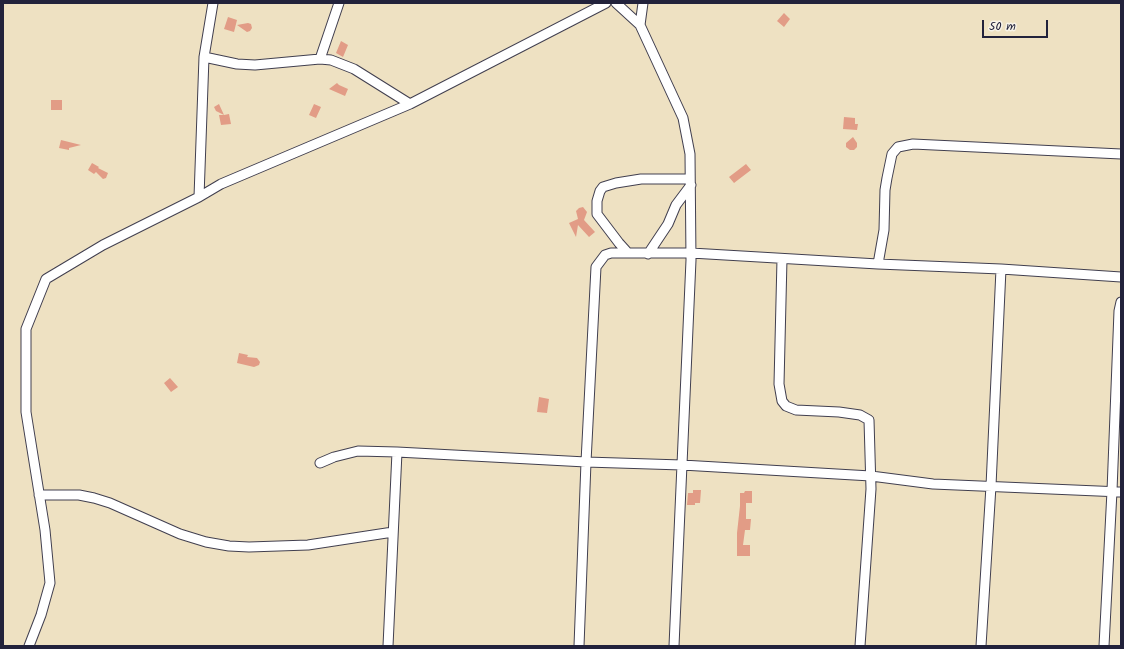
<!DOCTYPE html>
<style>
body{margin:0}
#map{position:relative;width:1124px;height:649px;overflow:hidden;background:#eee1c2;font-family:Kalam,sans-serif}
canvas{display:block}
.frame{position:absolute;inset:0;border:4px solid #22223b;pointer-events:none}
.scale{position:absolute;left:982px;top:20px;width:66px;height:18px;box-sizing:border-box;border:2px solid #22223b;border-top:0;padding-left:5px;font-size:12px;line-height:14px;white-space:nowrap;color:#22223b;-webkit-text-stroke:3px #f7f3e8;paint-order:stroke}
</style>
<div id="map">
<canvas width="1124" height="649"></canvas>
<div class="frame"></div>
<div class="scale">50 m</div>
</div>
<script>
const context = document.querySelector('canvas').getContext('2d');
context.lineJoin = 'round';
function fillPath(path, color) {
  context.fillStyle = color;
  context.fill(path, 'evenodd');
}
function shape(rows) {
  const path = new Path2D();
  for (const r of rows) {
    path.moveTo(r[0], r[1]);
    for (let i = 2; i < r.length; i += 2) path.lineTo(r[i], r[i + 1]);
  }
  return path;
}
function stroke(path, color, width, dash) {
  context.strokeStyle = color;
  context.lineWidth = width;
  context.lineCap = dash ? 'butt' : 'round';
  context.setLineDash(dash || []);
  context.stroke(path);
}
const building = shape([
 [784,13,790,19,784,27,777,21],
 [228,17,237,20,234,32,224,29],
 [248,23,251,24,252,28,250,31,247,32,237,25],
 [341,41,348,45,343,57,336,53],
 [337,83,339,85,348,89,345,96,329,89],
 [51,100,62,100,62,110,51,110],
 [219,104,224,115,229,114,231,124,221,125,219,115,224,115,216,111,214,107],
 [314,104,321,107,316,118,309,115],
 [844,117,855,118,855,124,858,124,857,130,843,129],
 [853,137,857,143,857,147,854,150,850,150,846,147,846,143],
 [61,140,81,145,69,148,69,150,59,148],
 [92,163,99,167,98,168,108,173,106,178,103,179,96,172,94,174,88,170],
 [746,164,751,170,734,183,729,177],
 [583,207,587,212,584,220,595,232,589,237,578,225,576,237,569,223,578,219,576,211,579,208],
 [239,353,248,355,247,357,257,358,260,362,259,365,254,367,237,363],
 [170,378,178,387,171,392,164,383],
 [539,397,549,399,547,413,537,412],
 [693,490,701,490,700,503,695,503,695,505,687,505,688,493,693,493],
 [745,491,752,491,752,503,746,503,746,519,751,519,750,530,745,530,743,545,750,545,750,556,737,556,737,533,740,506,740,493,744,493]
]);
const minor = shape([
 [616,3,640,25,683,118,690,154,691,260,674,646],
 [640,25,643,3],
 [204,57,237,64,255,65,320,59,331,60,354,69,410,104],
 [320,59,339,3],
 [199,197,204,57,213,3],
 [628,253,619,243,597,214,597,201,600,191,603,187,616,183,641,179,690,179],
 [648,254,668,224,676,205,691,185],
 [782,259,779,384,782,401,786,406,796,410,839,412,860,415,869,420,871,489,860,646],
 [878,264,884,230,885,190,887,178,892,154,898,147,913,144,1121,154],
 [320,463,334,457,358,451,397,452],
 [39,495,79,495,94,498,110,503,180,534,206,542,229,546,249,547,308,545,393,532],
 [29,646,41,615,50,583,45,530,26,412,26,329,46,279,103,245,199,197,221,184,410,104,606,3],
 [388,646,397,452,586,462,682,465,871,476,933,484,1121,492],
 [579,646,586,462,596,267,605,255,611,253,691,253,878,264,1001,269,1121,277],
 [981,646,991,486,1001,269],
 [1104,646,1112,491,1119,311,1121,302]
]);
fillPath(building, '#e29c86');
stroke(minor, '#413f4f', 11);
stroke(minor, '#fff', 9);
</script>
